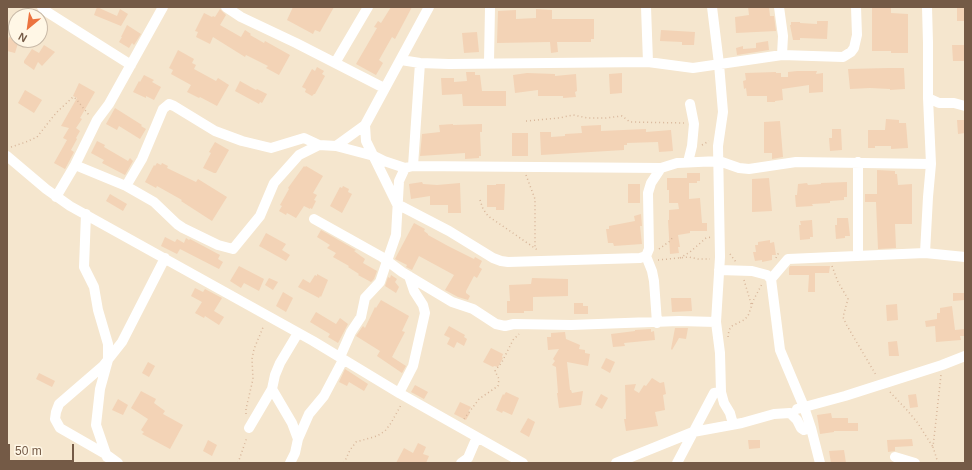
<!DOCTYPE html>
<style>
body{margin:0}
#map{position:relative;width:972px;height:470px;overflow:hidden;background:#fdf4df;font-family:Arial,sans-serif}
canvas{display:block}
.frame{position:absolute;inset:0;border:8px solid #745a46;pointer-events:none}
.north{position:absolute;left:8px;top:8px;width:40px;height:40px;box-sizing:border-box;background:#fff7e6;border:1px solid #c7b8a6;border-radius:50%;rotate:209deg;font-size:11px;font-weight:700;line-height:16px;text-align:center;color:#745a46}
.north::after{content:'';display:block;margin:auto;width:14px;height:18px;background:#ec733f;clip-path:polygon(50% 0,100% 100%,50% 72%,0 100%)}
.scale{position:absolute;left:8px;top:444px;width:66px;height:18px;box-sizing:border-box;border:2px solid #745a46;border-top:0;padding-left:5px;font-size:12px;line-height:14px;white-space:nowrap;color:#745a46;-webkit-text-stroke:3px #fff7e6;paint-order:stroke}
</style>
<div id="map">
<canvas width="972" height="470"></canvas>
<div class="frame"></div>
<div class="north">N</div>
<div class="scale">50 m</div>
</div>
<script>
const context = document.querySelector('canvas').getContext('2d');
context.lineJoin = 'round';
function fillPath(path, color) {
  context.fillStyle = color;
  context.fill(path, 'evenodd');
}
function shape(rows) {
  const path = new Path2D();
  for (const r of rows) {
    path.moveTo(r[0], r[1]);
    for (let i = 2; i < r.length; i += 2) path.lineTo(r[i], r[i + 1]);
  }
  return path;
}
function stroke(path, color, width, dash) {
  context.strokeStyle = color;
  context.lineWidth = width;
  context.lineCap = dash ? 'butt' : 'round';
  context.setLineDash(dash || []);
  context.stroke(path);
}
const residential = shape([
 [7,7,965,7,965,463,7,463],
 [16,16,40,16,40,40,16,40]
]);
const building = shape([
 [97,7,117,16,120,9,128,14,121,26,94,15],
 [293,7,334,7,320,32,315,30,313,34,287,20],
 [391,7,412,7,395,39,392,37,379,60,383,63,376,75,356,64,377,28,374,27,378,21,381,23],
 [748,7,769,7,770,16,774,16,776,31,736,33,735,17,749,15],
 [872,7,891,7,891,13,908,14,908,53,891,53,891,51,872,51],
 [957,8,965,8,965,21,957,21],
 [220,9,226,15,220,25,241,37,245,30,251,34,250,35,264,43,265,41,290,55,279,75,266,68,268,66,246,55,245,57,213,37,210,44,196,37,198,32,195,31,204,13,212,17,213,16,215,17],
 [536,9,552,10,552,19,594,19,594,39,591,39,591,42,557,42,558,52,551,53,550,42,497,43,498,11,516,10,516,19,536,18],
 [817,21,828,21,827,39,800,38,800,40,793,40,790,25,791,25,791,22,800,22,800,23,817,24],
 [127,25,141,34,134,45,132,43,129,48,119,42,122,37,121,37],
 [661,30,695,32,694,45,682,45,682,42,660,41],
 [477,32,479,52,464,53,462,33],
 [9,37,19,40,15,53,7,51,7,45],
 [768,41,769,50,737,55,736,48,743,46,743,49,756,48,756,43],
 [44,45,55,52,42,66,38,62,34,70,24,63,24,61,32,49,39,53],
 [952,45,965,45,965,61,953,61],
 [178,50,194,59,192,63,196,65,194,69,216,81,218,78,229,85,217,106,200,97,199,98,187,92,191,85,171,74,173,70,169,68],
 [317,67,324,71,322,74,325,76,315,94,314,94,312,96,305,92,306,89,302,87,312,69,315,71],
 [888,68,904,68,905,89,890,90,890,89,870,88,850,89,848,69],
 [797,71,817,71,816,74,823,73,823,92,809,93,809,85,782,89,783,100,775,101,775,102,767,102,767,96,747,96,746,88,744,89,743,81,746,80,745,73,776,72,776,73,781,73,781,77,788,77,788,72],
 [466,72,475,72,475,75,480,75,482,91,506,91,506,106,463,106,462,94,442,95,441,78,454,78,454,82,467,81],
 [527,73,555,74,555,76,576,74,577,91,575,92,576,97,563,98,563,96,538,96,538,90,515,93,513,75],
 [622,73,622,93,610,94,609,74],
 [144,75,154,80,152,82,161,87,154,100,146,96,146,98,133,92,139,81,140,82],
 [240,81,256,90,257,89,267,94,262,103,260,102,259,104,235,91],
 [79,83,95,92,80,118,82,119,76,128,80,131,76,138,77,139,71,150,74,152,73,154,65,169,54,163,67,140,63,138,69,128,61,126,77,98,73,96],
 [25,90,42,100,34,113,18,103],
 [115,108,142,125,141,126,146,129,140,139,119,126,117,130,106,124],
 [886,119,899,120,899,123,906,123,908,148,891,149,891,146,875,146,875,148,868,148,868,130,885,130],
 [957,120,965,120,965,133,958,134],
 [780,121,783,157,772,159,772,153,764,153,764,122],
 [453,124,453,125,482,124,482,132,480,132,481,156,479,156,479,158,465,159,465,153,420,156,422,134,440,132,439,125],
 [601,125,601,131,646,129,646,132,671,130,673,151,659,152,658,142,627,143,627,145,624,145,624,150,541,155,540,132,551,132,551,137,565,136,565,134,582,133,581,126],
 [832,129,841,129,842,150,830,151,829,138,832,138],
 [512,133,528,133,528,156,512,156],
 [97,141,105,145,104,147,128,161,130,158,133,161,125,175,102,163,104,160,91,153],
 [215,142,229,150,216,173,214,173,203,168,211,153,209,152],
 [157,163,161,165,162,163,168,166,167,168,196,182,198,179,227,197,212,221,181,201,182,200,157,186,156,188,145,182,154,165,155,166],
 [304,166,305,167,306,166,323,176,313,193,317,195,314,200,316,201,312,209,310,208,310,209,304,206,296,218,287,213,286,215,279,211,282,206,280,205,289,189,288,188],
 [877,170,895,171,895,174,897,174,898,185,912,184,912,224,895,224,896,248,878,249,876,202,865,202,865,194,877,194],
 [687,173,700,173,700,181,697,181,697,183,689,183,689,199,700,198,702,223,707,223,707,231,690,231,690,233,678,235,680,247,678,247,679,253,670,254,668,220,669,220,669,210,679,209,678,203,669,203,669,190,667,190,667,178,687,178],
 [769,178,772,211,752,212,752,179],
 [422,182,423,184,437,185,460,183,461,213,448,213,448,205,430,205,430,196,411,199,409,184],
 [847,182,847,197,844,197,844,200,830,201,830,203,812,204,813,206,796,207,795,195,797,195,798,184,807,183,808,185,821,184,821,183],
 [496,184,505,184,504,210,496,210,496,207,487,207,487,185,496,185],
 [628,184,640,184,640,203,628,203],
 [343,186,349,189,348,192,352,194,342,213,330,206,340,187,342,188],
 [110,194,127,204,123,211,106,201],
 [641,214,642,226,640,226,642,244,614,246,613,243,608,243,606,229,609,229,609,226,635,221,634,216],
 [837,218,848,218,850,236,845,236,845,238,836,239,835,225,837,225],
 [812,220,813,237,810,237,810,239,800,240,799,225,801,225,800,221],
 [414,223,425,229,424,231,428,234,428,235,448,246,474,259,475,257,482,261,479,267,482,269,477,278,474,276,466,291,466,293,470,296,468,300,458,297,445,290,454,275,419,256,412,270,406,267,407,265,395,259],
 [321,230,356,250,354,251,365,259,363,263,377,271,374,279,371,282,358,275,359,274,348,267,349,266,333,257,336,253,327,248,330,245,317,237],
 [266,233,286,244,282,250,290,255,286,261,259,246],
 [165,237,175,242,177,239,184,243,186,238,189,240,190,239,220,255,218,259,223,262,219,269,180,249,177,254,161,246],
 [770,240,770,243,774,242,776,255,772,255,772,260,762,262,762,260,755,261,753,252,756,252,755,245,758,245,758,242],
 [239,266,264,279,259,291,244,283,241,288,230,281],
 [790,266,830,266,829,273,815,273,815,292,808,292,809,275,789,275,789,268],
 [317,274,328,280,321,297,320,296,319,298,298,287,303,279,310,283,315,275,317,276],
 [391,275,397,279,395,282,399,287,396,293,385,286,388,277,390,278],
 [269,278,278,282,273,290,265,285],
 [532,278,568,279,568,296,533,297,533,311,524,311,524,313,507,313,507,301,510,301,509,285,531,284],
 [195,288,203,292,205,289,222,298,214,311,224,317,219,325,205,316,204,318,195,313,202,302,191,296],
 [283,292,293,298,286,312,276,306],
 [953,293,965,293,965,300,953,301],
 [671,298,691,298,692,311,672,312],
 [381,300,409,316,402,331,405,332,392,357,406,366,402,373,377,356,380,351,356,336,363,326,365,328,375,307,376,308],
 [574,303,583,303,583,306,588,306,588,314,574,314],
 [897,304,898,320,887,321,886,305],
 [952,306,955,330,965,329,965,336,960,336,961,340,936,342,935,326,926,327,925,321,937,319,937,313,940,313,940,308],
 [316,312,336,324,340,318,348,324,338,343,328,337,330,334,310,322],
 [449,326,465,335,464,337,467,339,464,346,457,342,454,348,447,344,450,338,444,335],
 [675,328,688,328,686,339,679,338,672,350,671,349],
 [651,329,651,332,654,331,655,340,624,343,625,346,613,347,611,334,635,331,635,330],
 [565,332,566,339,580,345,579,349,585,350,585,353,590,354,588,366,567,362,570,390,571,390,572,393,583,391,581,405,559,408,557,393,558,393,556,367,552,365,555,361,553,359,559,349,548,350,547,337,551,337,551,333],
 [897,341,899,356,889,356,888,342],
 [491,348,503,354,502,357,503,358,498,367,494,366,493,367,483,362],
 [606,358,615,362,610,373,601,368],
 [148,362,155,366,149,377,142,373],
 [345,369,368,384,364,391,349,382,347,386,339,382],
 [39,373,55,381,52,387,36,379],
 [652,378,660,383,664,382,666,394,663,395,665,410,655,412,658,426,626,431,624,419,626,419,625,385,636,384,634,390,639,393,644,385,646,386],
 [415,385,428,392,424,399,411,392],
 [141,391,156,399,154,403,165,411,163,414,183,425,170,449,142,434,144,432,141,430,148,419,131,408],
 [506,392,519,398,512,415,503,411,502,413,496,410,503,394,504,395],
 [601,394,608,398,602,409,595,405],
 [916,394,918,407,910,408,908,395],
 [118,399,128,405,123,415,112,410],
 [460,402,471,407,468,412,470,413,466,420,454,414],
 [831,413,832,418,848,418,848,423,858,423,858,431,834,431,834,432,820,434,817,415],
 [528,418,535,422,529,437,520,432],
 [912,439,913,446,895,447,895,451,888,452,887,440],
 [208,440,217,445,212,456,203,451],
 [748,440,760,440,760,448,749,449],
 [418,443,426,447,423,454,429,456,426,463,396,463,404,448,413,453],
 [844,450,846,463,831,463,829,451]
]);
const path = shape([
 [526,121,559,118,573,115,588,118,606,118,622,116,630,122,684,123],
 [702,145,709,141],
 [11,147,26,142,37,137,56,113,73,97,76,99,89,115],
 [526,175,535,199,535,248],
 [480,200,483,209,488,216,539,251],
 [659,249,670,241,673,237],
 [730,254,736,262],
 [680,258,690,252,706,238,711,237],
 [776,258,779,252],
 [658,260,689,257,698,259,710,259],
 [832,266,838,282,848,299,843,317,846,324,876,375],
 [744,280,752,307],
 [728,337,729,330,732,326,744,320,748,316,754,299,762,284],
 [890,392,906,409,917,422,933,447],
 [246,414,246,409,253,379,252,359,254,349,264,325],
 [464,419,479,399,498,386,499,379,495,371,502,362,513,340,519,334],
 [238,463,247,437],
 [344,463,350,450,356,442,377,436,385,431,391,423,401,405],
 [938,463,933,447,941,375]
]);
const minor = shape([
 [42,7,44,10,131,65],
 [226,7,241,17,296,43,384,88],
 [646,7,648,62],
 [779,7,783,36,782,55],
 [401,60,420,63,449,64,648,62,693,68,782,55,843,57,851,52,854,48,857,35,856,7],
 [489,62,490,7],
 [335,63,368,7],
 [928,98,939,103,954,103,965,106],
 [365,125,366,141,397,204,449,231,493,258,501,261,508,262,640,258,646,256,649,249,648,193,651,183,661,168],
 [336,146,374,156,384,161,405,168],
 [7,156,46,189,70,206,313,341,399,393,523,463],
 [688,162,692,146,694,124,690,104],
 [75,165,126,186,142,159,163,109,169,104,174,106,215,131,242,141,271,148,304,138,319,145],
 [413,166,420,63],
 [126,186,154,202,177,224,183,228,218,245,233,249,260,216,274,183,299,155,319,145,336,146,365,125,429,7],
 [56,197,75,165,97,120,109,104,163,7],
 [86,214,84,267,94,287,98,310,108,344,108,360,100,389,96,425,107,457],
 [314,219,382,257,402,272,452,302,473,309,496,324,505,326,514,324,571,325,679,321,716,322],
 [925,253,928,197,931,164,928,98,928,43,927,7],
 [646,256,652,271,654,281,657,323],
 [858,256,858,162],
 [719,270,752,271,767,275,771,279],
 [340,357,351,332,361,317,365,298,380,282,387,261,396,235,399,181,405,168,413,166,661,168,677,163,719,161,739,168,749,169,796,162,931,164],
 [272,389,292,423,298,439,295,453,290,463],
 [721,392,724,403,730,413,733,424],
 [399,393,413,366,425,313,423,305,414,291,409,276],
 [797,409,845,396,942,365,965,356],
 [249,428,272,389,275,375,280,363,298,333],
 [298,439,309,414,324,396,343,360],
 [895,457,915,463],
 [118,463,107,455,60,428,55,419,56,412,59,404,103,366,122,342,165,258],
 [461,463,468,458,477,437],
 [616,463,693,432,742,423,774,414,790,413,797,420,801,428,804,430,811,428],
 [677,463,714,393,721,392,720,353,716,322,720,257,718,146,723,112,719,64,712,7],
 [820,463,811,428,804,407,780,350,771,279,788,259,925,253,965,257]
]);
fillPath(residential, '#f5e6ce');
fillPath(building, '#f3d3b6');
stroke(path, '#d8b69a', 1.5, [1, 3]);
stroke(minor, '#fff', 10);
</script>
